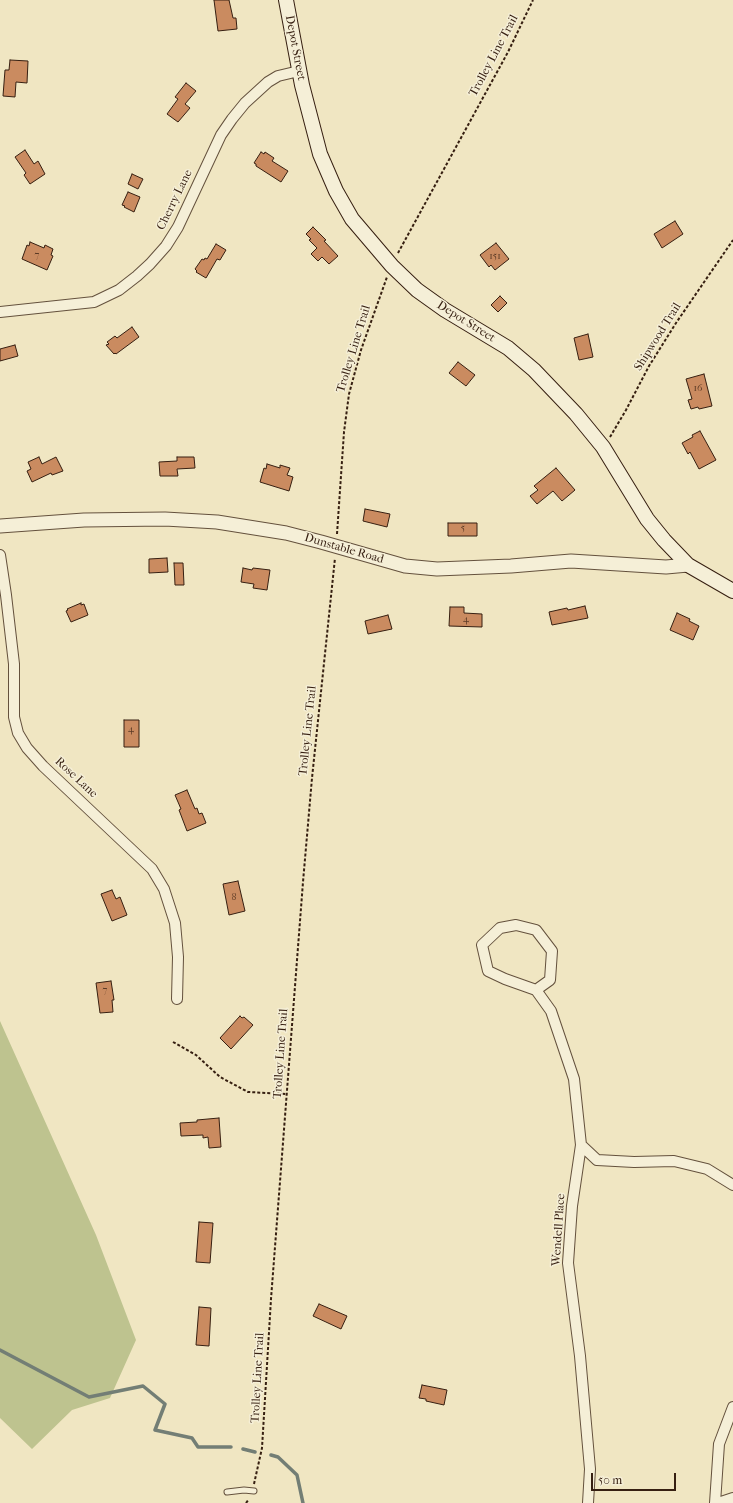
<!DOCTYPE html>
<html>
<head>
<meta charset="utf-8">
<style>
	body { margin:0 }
	#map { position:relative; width:733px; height:1503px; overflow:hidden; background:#f0e6c2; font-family:"IM FELL French Canon",serif }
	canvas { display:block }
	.scale { position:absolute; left:591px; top:1473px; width:85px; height:18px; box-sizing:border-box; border:2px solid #361f11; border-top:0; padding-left:5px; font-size:12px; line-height:14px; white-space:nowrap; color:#361f11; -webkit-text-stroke:3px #f5efd7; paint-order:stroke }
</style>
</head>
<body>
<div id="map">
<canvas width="733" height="1503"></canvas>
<div class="scale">50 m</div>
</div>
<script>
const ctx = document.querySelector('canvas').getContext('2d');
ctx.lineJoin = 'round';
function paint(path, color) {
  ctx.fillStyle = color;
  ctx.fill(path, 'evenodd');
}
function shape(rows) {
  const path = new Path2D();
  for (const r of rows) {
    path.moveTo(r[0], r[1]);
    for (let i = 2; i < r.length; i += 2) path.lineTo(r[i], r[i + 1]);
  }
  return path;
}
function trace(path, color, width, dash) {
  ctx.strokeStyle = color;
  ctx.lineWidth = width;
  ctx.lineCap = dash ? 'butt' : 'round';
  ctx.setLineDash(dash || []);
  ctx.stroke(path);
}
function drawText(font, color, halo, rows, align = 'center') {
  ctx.font = font + ' "IM FELL French Canon",serif';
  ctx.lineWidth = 3;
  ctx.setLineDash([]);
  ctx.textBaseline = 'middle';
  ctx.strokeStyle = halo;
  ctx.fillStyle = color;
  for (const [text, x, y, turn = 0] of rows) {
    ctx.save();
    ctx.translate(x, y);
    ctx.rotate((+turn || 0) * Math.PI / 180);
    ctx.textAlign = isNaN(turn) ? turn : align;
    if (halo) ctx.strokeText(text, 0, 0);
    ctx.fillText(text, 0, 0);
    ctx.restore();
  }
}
paint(shape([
	[0,1021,96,1235,136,1340,110,1398,72,1410,32,1449,0,1418]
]), '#bec38f');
trace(shape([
	[0,1350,89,1397,143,1386,165,1404,155,1430,192,1438,198,1447,231,1447],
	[243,1449,255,1452],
	[271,1455,278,1457,297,1475,303,1503]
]), '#737e75', 3.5);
const building = shape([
	[214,0,229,0,233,18,236,18,237,29,218,31,214,0],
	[10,60,28,61,27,83,16,82,15,97,3,96,5,70,9,70,10,60],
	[186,83,196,91,185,104,190,108,178,122,167,114,178,99,175,97,186,83],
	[25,150,34,164,38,161,45,174,30,184,24,175,26,173,15,157,25,150],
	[261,152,264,154,265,152,274,158,272,161,288,171,281,182,256,166,256,164,254,163,261,152],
	[132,174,143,179,138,189,128,184,132,174],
	[128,192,140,197,134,212,124,207,125,206,122,205,128,192],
	[675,221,683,234,662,248,654,234,675,221],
	[313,227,326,240,324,241,338,256,329,264,322,257,318,261,311,254,317,248,309,240,311,239,306,234,313,227],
	[30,242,44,248,45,245,53,249,51,255,53,256,47,270,22,259,27,245,29,246,30,242],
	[496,243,509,259,495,270,491,265,489,267,480,255,496,243],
	[216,244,226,250,220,260,217,259,206,278,196,272,197,271,195,269,202,259,204,260,205,258,207,259,216,244],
	[500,296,507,303,498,312,491,305,500,296],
	[132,327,139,337,116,354,115,353,114,354,106,345,109,344,107,342,115,336,117,338,132,327],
	[588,334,593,357,579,360,574,338,588,334],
	[15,345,18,356,0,361,0,349,15,345],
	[458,362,475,375,466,386,449,373,458,362],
	[704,374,712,406,699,409,698,407,691,409,688,400,692,399,686,379,704,374],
	[700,431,716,460,699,469,690,452,688,454,682,443,693,437,692,435,700,431],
	[39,457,42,464,56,457,63,471,52,475,51,473,32,482,27,471,31,469,28,462,39,457],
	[177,457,194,457,195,468,177,469,178,476,160,476,159,462,177,461,177,457],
	[267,464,280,468,280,465,290,468,287,475,293,477,289,491,260,482,264,468,266,469,267,464],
	[556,468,575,490,562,501,553,491,537,504,530,496,538,490,534,486,556,468],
	[365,509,390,514,387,527,363,521,365,509],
	[448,523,477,523,477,536,448,536,448,523],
	[167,558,168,572,149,573,149,559,167,558],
	[174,563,183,563,184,585,175,585,174,563],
	[243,568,252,570,253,568,270,570,267,590,253,588,254,584,241,582,243,568],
	[81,603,81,605,84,604,88,615,71,622,66,611,68,610,67,609,81,603],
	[585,606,588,618,552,625,549,612,567,608,568,610,585,606],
	[450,607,464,607,464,613,482,614,482,627,449,626,450,607],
	[677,613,690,619,689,621,699,626,693,640,670,630,677,613],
	[388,615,392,629,368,634,365,621,388,615],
	[124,720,139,720,139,747,124,747,124,720],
	[187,790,195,809,197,808,199,814,202,813,206,823,187,831,179,810,181,809,175,795,187,790],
	[238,881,245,911,229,915,223,884,238,881],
	[112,890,116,899,120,897,127,915,112,921,101,894,112,890],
	[111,981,114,1000,112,1000,113,1012,100,1013,96,983,111,981],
	[240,1016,242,1018,244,1017,253,1025,231,1049,220,1038,240,1016],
	[219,1118,221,1147,209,1148,208,1137,203,1138,203,1135,181,1136,180,1123,197,1122,197,1120,219,1118],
	[199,1222,213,1223,210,1263,196,1262,199,1222],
	[319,1304,347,1316,341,1329,313,1316,319,1304],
	[199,1307,211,1308,209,1346,196,1345,199,1307],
	[422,1385,447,1390,444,1405,426,1401,426,1399,419,1398,422,1385]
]);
paint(building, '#ca8b60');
trace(building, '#361f11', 1);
const service = shape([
	[227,1492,244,1490,254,1491]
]);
const minor = shape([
	[0,312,94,302,119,290,137,276,150,264,166,246,178,227,221,135,232,119,245,103,268,82,278,76,299,71],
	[0,555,6,595,14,664,14,717,18,733,27,748,43,766,152,869,164,889,175,923,178,957,177,999],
	[536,990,550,980,552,951,536,930,516,925,500,928,482,945,488,971,505,979,536,990,551,1011,574,1079,581,1145,572,1206,568,1263,580,1356,590,1469,588,1503],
	[581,1145,597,1160,634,1162,674,1161,707,1169,733,1185],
	[715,1503,719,1444,733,1407],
	[718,1503,733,1498]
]);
const tertiary = shape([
	[0,526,84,520,165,519,217,522,286,533,321,542,405,566,437,569,511,566,571,561,666,567,688,565]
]);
const secondary = shape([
	[286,0,302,85,320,154,336,191,352,219,392,266,417,290,445,310,508,348,534,370,576,414,603,447,647,519,664,540,688,565,733,591]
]);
trace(service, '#64513d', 7);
trace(minor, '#64513d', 12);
trace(tertiary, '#64513d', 15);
trace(secondary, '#361f11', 16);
trace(shape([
	[398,253,508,52,533,0],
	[610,437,626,410,649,366,676,323,733,240],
	[337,534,344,432,349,394,361,350,387,277],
	[173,1042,196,1055,220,1077,248,1092,287,1094],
	[254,1484,262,1448,271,1299,303,882,312,778,335,558],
	[246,1503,249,1499]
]), '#361f11', 2, [3, 2]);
trace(service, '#f5efd7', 5);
trace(minor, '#f5efd7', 10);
trace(tertiary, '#f5efd7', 13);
trace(secondary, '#f5efd7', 14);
drawText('10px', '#5b3a25', null, [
	["7",37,256],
	["151",495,257],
	["16",698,389],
	["5",463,529],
	["4",466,620],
	["4",131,730],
	["8",234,898],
	["7",105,991]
]);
drawText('12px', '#361f11', '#f5efd7', [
	["Depot Street",295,48,79],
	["Trolley Line Trail",494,56,-62],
	["Cherry Lane",175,200,-64],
	["Depot Street",466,322,32],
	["Shipwood Trail",658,337,-58],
	["Trolley Line Trail",354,349,-73],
	["Dunstable Road",344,549,16],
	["Trolley Line Trail",308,731,-84],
	["Rose Lane",76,778,43],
	["Trolley Line Trail",281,1054,-86],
	["Wendell Place",559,1230,-86],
	["Trolley Line Trail",258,1378,-87]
]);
</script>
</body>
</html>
